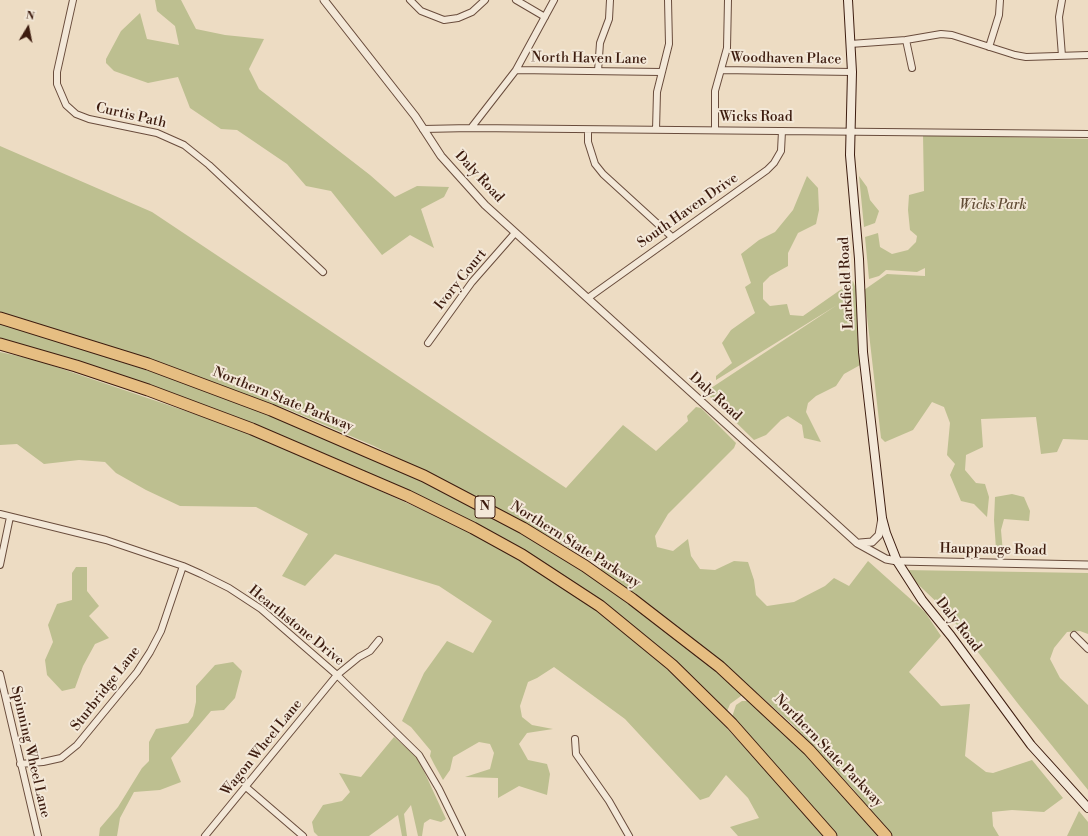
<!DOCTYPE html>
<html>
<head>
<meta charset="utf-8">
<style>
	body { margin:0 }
	#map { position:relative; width:1088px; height:836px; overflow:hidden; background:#eddcc3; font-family:"Libre Bodoni",serif }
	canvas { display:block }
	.north { position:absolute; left:8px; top:8px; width:40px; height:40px; -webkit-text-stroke:3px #f3e8d8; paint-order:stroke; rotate:10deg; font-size:11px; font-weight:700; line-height:16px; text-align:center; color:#3d1c0f }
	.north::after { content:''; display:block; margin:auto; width:14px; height:18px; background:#3d1c0f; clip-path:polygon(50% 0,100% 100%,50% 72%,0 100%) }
</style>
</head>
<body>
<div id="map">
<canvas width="1088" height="836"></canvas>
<div class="north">N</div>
</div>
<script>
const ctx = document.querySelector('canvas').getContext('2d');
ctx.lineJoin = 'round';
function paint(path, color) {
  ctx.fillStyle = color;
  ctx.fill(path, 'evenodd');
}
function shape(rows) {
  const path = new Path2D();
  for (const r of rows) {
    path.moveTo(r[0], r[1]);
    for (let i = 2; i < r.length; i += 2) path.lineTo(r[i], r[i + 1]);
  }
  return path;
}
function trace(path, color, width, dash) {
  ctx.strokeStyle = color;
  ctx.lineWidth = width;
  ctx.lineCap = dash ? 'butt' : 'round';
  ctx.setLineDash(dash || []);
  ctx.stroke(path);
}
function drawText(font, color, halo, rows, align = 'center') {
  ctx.font = font + ' "Libre Bodoni",serif';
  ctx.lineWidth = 4;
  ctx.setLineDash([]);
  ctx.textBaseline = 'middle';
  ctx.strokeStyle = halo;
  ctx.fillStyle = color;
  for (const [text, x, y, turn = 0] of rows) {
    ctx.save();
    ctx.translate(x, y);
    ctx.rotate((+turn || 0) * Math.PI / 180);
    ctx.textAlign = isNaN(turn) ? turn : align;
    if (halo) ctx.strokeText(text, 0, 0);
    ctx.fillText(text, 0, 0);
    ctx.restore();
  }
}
paint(shape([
	[155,0,181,0,196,29,225,35,264,39,249,69,259,89,370,175,395,197,417,186,449,187,444,197,421,209,434,248,410,235,382,255,331,191,306,186,287,164,237,130,221,129,190,108,178,77,148,83,114,71,106,63,106,59,121,31,140,13,147,39,179,45,175,26,157,11],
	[923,135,1088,139,1088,440,1063,439,1057,452,1041,454,1036,417,981,419,983,447,966,455,965,470,976,483,985,484,989,497,987,517,974,504,961,501,950,475,955,464,947,455,950,423,944,407,932,402,913,430,885,442,881,438,864,290,887,274,925,276,925,268,917,272,886,270,879,276,869,279,865,237,878,233,880,247,892,254,908,250,916,242,917,236,910,230,908,210,909,195,924,191],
	[0,146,152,212,566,488,623,425,656,451,688,421,687,416,696,407,701,408,736,443,734,448,668,514,655,536,657,547,673,551,688,539,691,556,700,569,715,570,734,561,748,562,754,580,756,595,767,606,794,602,825,586,834,578,849,586,868,561,925,612,941,636,909,672,941,706,970,704,965,756,986,772,993,773,1032,760,1063,798,1044,812,1012,810,992,812,993,826,999,836,891,836,854,790,793,725,748,685,692,639,599,571,602,567,550,537,517,518,374,446,287,409,0,312],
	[807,176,818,188,819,210,816,224,798,233,788,253,788,266,770,276,763,283,763,299,770,306,787,304,790,315,803,316,853,281,857,292,862,364,844,374,836,386,816,396,808,403,806,412,821,442,804,438,802,425,788,416,781,420,766,435,754,440,705,392,837,305,716,380,716,376,732,363,722,343,731,330,755,313,745,287,751,283,741,254,759,240,775,232,793,210],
	[859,176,867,187,870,200,879,211,875,223,864,227],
	[0,323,171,378,262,411,432,485,542,544,621,595,725,677,742,694,741,696,730,704,726,714,538,561,311,452,0,342],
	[0,352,36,360,218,422,282,447,485,538,544,574,596,609,664,666,709,709,798,805,823,836,738,836,730,827,759,818,748,798,726,775,709,797,700,800,625,719,554,667,537,678,528,682,520,706,522,717,532,725,553,729,527,733,519,744,528,760,547,764,550,774,547,795,519,786,498,798,498,778,465,777,490,769,494,753,490,744,479,742,453,757,450,770,443,780,434,764,430,756,431,751,411,727,402,721,424,673,447,641,473,653,492,621,439,586,335,554,305,586,282,576,308,534,256,507,180,506,146,490,116,473,105,462,79,460,44,464,17,444,0,445],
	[1012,494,1024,497,1030,511,1029,521,1004,519,1001,530,1003,553,996,549,994,520,995,497],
	[76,567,87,567,87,591,99,606,89,616,109,638,95,644,83,666,75,688,62,691,47,675,45,660,53,642,48,625,57,604,72,600,72,573],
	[903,570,1088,573,1088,634,1080,631,1067,632,1054,648,1050,659,1060,678,1088,705,1088,790,1019,705,946,611],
	[233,662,242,671,235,698,224,710,211,711,171,758,181,782,160,790,134,792,120,818,117,836,99,836,100,828,118,807,142,768,149,761,149,742,156,729,188,723,193,716,196,702,196,686,215,665],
	[742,701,749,701,806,753,881,836,836,836,732,717,736,705],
	[394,737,416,756,423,769,446,819,441,822,430,819,424,823,422,836,418,836,411,805,404,814,407,836,402,836,398,815,369,836,318,836,314,832,312,822,323,805,342,801,350,792,339,773,361,777],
	[1079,811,1088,822,1088,836,1067,836]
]), '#bdbf90');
const minor = shape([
	[73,0,57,72,57,84,66,105,76,114,89,119,157,133,184,145,209,165,323,272],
	[410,0,421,11,444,20,458,18,472,12,485,0],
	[516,0,545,17],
	[906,40,912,68],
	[850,44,906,40,941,34,952,35,1015,55,1026,57,1088,55],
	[989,47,999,15,1000,0],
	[1062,56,1059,17,1062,0],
	[516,70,661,72],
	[721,70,852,72],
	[598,71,600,43,609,19,610,0],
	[471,128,516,70,554,0],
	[423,129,471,128,1088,134],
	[588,130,588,142,595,164,603,174,672,237],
	[656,130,657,92,669,44,668,0],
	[715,130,715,91,727,48,728,0],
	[588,298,767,170,774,163,781,151,782,131],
	[428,343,472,282,515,233],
	[0,514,106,540,183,566,201,574,229,588,261,609,337,675,419,755,439,789,462,836],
	[0,565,10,517],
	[1074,635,1088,649],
	[0,674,38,836],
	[575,739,576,754,609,801,629,836],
	[20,764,43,762,61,758,77,745,137,672,150,652,161,631,183,566],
	[246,787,303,836],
	[205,836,337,675,359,657,370,651,379,640]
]);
const tertiary = shape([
	[324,0,415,116,441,156,485,205,857,543,886,559,897,561,1088,565],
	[860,543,872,542,879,535,882,518]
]);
const secondary = shape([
	[848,0,852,72,850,155,859,259,863,352,882,518,886,533,897,561,922,600,951,636,1031,745,1088,808]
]);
const motorway = shape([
	[0,318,148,364,271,410,424,476,523,528,585,566,632,599,720,667,809,750,886,836],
	[0,344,76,366,148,390,252,429,408,496,473,528,522,555,600,606,672,665,732,724,831,836]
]);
trace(minor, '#694c3c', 8);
trace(tertiary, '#694c3c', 9);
trace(secondary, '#3d1c0f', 10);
trace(motorway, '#3d1c0f', 13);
trace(minor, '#f3e8d8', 6);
trace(tertiary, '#f3e8d8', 7);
trace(secondary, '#f3e8d8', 8);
trace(motorway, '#e6be82', 11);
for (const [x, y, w] of [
	[485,507,20]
]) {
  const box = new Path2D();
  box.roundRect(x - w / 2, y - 11, w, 22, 3);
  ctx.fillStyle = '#f3e8d8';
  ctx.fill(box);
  trace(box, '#3d1c0f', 1);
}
drawText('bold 13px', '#3d1c0f', null, [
	["N",485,507]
]);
drawText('14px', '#3d1c0f', '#f3e8d8', [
	["North Haven Lane",589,59,1],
	["Woodhaven Place",786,59,1],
	["Curtis Path",131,116,13],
	["Wicks Road",756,118],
	["Daly Road",479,177,47],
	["South Haven Drive",688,211,-35],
	["Ivory Court",461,280,-51],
	["Larkfield Road",847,283,-93],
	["Daly Road",715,397,42],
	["Northern State Parkway",283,400,22],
	["Northern State Parkway",575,545,32],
	["Hauppauge Road",993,550,1],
	["Daly Road",958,625,52],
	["Hearthstone Drive",296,626,39],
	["Sturbridge Lane",106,689,-52],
	["Wagon Wheel Lane",262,748,-51],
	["Northern State Parkway",828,751,46],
	["Spinning Wheel Lane",30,752,77]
]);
drawText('italic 14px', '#634d36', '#f3e8d8', [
	["Wicks Park",993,206]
]);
</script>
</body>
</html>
